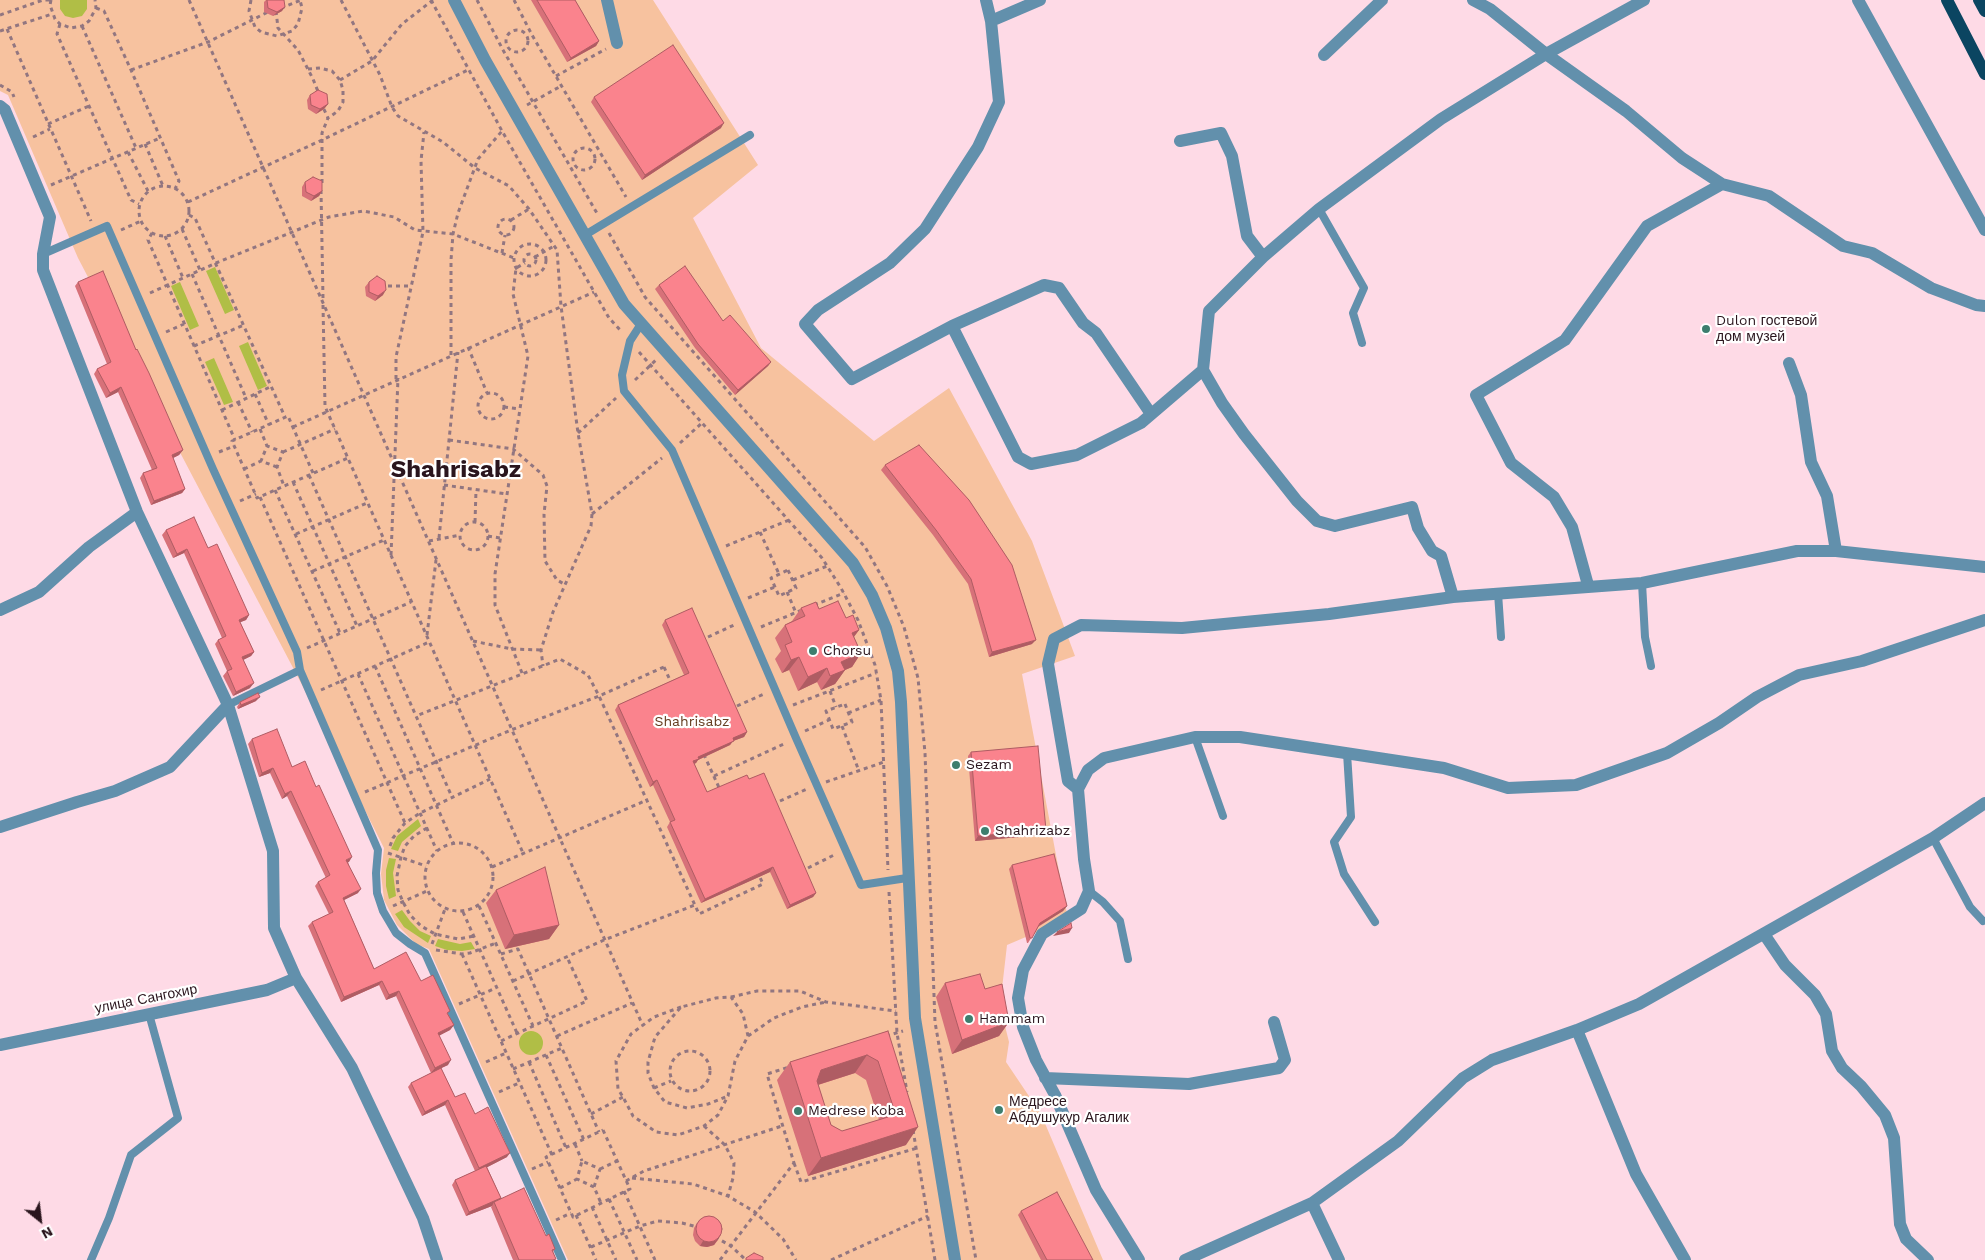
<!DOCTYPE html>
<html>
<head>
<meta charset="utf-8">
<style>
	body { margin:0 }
	#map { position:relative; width:1985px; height:1260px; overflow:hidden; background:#fedae6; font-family:"Work Sans",sans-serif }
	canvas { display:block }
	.north { position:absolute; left:15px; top:1195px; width:50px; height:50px; -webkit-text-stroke:4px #fff; paint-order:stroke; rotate:151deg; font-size:14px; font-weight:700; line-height:20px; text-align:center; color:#2a151d }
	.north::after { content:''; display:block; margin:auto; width:18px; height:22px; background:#2a151d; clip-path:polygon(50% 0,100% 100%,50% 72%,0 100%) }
</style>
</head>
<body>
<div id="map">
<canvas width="1985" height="1260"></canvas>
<div class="north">N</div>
</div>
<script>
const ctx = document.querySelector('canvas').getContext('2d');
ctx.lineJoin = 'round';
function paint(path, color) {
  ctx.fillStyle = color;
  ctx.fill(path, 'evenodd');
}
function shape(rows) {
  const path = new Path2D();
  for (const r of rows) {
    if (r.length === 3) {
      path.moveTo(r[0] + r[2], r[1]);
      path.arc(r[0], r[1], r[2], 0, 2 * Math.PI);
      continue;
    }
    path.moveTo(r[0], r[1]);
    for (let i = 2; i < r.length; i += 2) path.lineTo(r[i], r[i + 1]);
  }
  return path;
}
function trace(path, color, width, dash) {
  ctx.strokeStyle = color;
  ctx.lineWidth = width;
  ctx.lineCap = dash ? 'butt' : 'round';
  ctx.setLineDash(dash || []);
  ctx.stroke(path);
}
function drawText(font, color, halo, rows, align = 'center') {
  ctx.font = font + ' "Work Sans",sans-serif';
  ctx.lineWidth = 4.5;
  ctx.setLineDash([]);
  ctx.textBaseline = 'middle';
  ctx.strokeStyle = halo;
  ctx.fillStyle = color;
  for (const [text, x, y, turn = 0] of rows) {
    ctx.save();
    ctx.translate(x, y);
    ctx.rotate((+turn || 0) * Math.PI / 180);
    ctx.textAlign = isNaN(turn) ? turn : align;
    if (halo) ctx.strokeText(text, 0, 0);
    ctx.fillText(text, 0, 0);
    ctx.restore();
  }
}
paint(shape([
	[0,0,653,0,758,165,693,218,761,348,874,441,949,388,1032,541,1075,656,1022,674,1068,919,1007,945,1000,1006,1009,1042,1006,1062,1041,1114,1103,1260,568,1260,429,949,416,944,397,925,384,900,381,874,384,848,301,683,78,258,8,95,0,91]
]), '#f7c29f');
paint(shape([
	[60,0,87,0,87,9,82,16,73,18,65,16,60,9],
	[215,267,234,310,225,314,206,271],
	[180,282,199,326,190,330,171,286],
	[248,342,267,386,258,390,239,346],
	[214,358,233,402,224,405,205,362],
	[418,819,421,826,402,842,398,851,391,849,397,836],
	[389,858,396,859,393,873,396,896,389,899,386,886,386,870],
	[402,910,410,921,420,931,431,936,428,943,404,927,395,914],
	[438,939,460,944,471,942,475,949,462,951,447,950,435,946],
	[531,1043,12]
]), '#b0be46');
trace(shape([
	[51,0,50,5,55,19,60,24,71,28,82,26,89,21,96,8,95,0],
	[189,0,643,1026],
	[251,0,249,11,255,27,261,32,277,36,292,31,298,24,302,8,300,0],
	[341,0,380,75,392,107,398,116,443,142,475,168,509,186,529,209,557,250,561,306,578,433,592,514,591,526,553,612,541,650,543,666],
	[431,0,502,131,609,318,622,332],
	[477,0,503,50,598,215],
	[514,0,532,35,626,197],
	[96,8,104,11,131,70,179,181,175,189],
	[281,8,301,0],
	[276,11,278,28,298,50,313,79,319,94],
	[0,15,43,0,50,0],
	[60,24,57,34,131,200,139,204],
	[82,26,136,148],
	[7,29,91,221],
	[517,41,11],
	[0,31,52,14],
	[308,69,320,68,332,71,340,80,343,90,343,102,338,111,328,118],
	[131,70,208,42,268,12],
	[556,76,606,49],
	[340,80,372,61,402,24,433,0],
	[0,85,12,92,14,97],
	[527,105,561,86],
	[48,124,89,106],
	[33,137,50,129],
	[145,144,163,186],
	[584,159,11],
	[128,152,148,191],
	[322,183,322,133,328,118,322,105],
	[51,185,160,138],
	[164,211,25],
	[321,190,323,298],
	[188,202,322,140,468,70],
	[189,215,195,218,285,417],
	[506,227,8],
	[511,220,529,209],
	[182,229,200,270],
	[121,230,141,221],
	[152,233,148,240,235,440],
	[609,233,645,297,865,547,887,586,904,627,918,678,925,753,935,1022,976,1260],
	[165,236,183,278],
	[530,260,16],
	[502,253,505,235],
	[530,260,6],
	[535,257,554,246],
	[192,274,246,398],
	[388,286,411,286],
	[150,293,216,263,329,217,363,211,394,217,415,230,453,234,514,258],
	[323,305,325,406,327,411,523,853],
	[166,332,184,324],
	[194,346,244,325],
	[468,347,487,393],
	[639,352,822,558,841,588,858,620,875,665,881,700,888,870],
	[451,355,451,260,453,234,458,213,478,159,502,131],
	[396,379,396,357,423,232,421,161,424,132],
	[635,380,656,360],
	[491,406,13],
	[255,394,269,425],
	[238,402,252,432],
	[504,407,519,409],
	[222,410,272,386],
	[293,427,594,292],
	[260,429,267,446],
	[578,433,616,398],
	[449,440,513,449,543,475,547,486,544,514,545,561,557,580,564,584],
	[680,443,703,422],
	[219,452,234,446],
	[283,452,335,429],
	[277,467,261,461,267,446,283,452,277,467,284,486],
	[244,469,261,461],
	[313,473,288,416,232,441,257,498,348,458],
	[309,475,452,797],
	[293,482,357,626],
	[444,485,507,494],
	[275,490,340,633],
	[260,497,405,823],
	[240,501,256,494],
	[592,514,662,458],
	[475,522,476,490],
	[474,536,14],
	[760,532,779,574],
	[296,534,367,503],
	[488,536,500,538],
	[439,538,458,352],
	[429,541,460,535],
	[726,546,789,520],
	[391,555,398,378],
	[788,570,796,588,779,596,771,578,788,570],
	[313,571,384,540],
	[793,580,827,566],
	[787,592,796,613],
	[748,598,775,587],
	[814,605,844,593],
	[761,627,802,610],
	[427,635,436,560],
	[708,637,734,625],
	[473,641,512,649,541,650],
	[307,648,411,602],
	[375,666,453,843],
	[664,667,763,884,699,914,599,696,664,667],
	[522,673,495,605,495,574,528,356,513,294,516,268,525,263],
	[358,674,437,851],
	[321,690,429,642],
	[830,691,836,707],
	[845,704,852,722,833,729,826,711,845,704],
	[793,705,876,673],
	[737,706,764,694],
	[848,713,881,700],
	[842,726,859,771],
	[805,731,829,720],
	[714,776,786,743],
	[826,782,884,762],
	[365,792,511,730,599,696,588,675,560,659,416,716],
	[780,801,807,789],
	[427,828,414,836,405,846,401,857,397,876,398,890,403,902,410,915,421,926,435,934,458,939,474,936],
	[459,877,34],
	[390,846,393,838,405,823,420,813,490,779],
	[388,853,426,866],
	[492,867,647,800],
	[808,868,834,855],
	[889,892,897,1033,907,1092],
	[393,906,427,891],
	[479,906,533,1026],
	[463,912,517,1033],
	[432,944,445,909],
	[436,950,462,954,470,953,496,943],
	[462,954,552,1155],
	[501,954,518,949,599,1132],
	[513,981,604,940,695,905],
	[731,997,757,991,800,991,826,1002,896,1011],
	[459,1004,496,988],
	[681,1007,654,1017,631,1034,616,1061,618,1089,623,1097,633,1116,656,1132,678,1135,704,1126,718,1115,728,1096,735,1061,748,1036,743,1014,731,997,716,998,681,1007,655,1037,648,1062,648,1073,654,1088,665,1102,687,1108,708,1104,728,1096],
	[557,1036,632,1003],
	[748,1036,774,1018,802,1007,826,1002],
	[886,1036,903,1031],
	[501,1041,587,1001,567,957],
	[690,1071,20],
	[546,1055,584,1140],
	[486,1062,506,1053],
	[529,1062,566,1148],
	[513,1069,562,1048],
	[654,1088,671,1081],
	[499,1092,519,1083],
	[591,1114,623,1097],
	[704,1126,725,1145,734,1163,733,1178,728,1196],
	[603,1130,630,1189,573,1217,546,1157,603,1130],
	[913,1130,935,1260],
	[575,1144,582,1161],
	[794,1163,801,1182,917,1148],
	[532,1169,548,1162],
	[600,1169,617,1161],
	[632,1178,693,1184,728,1196,755,1212,783,1239,796,1260],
	[626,1181,644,1171,782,1126],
	[594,1187,577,1179,582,1161,600,1169,594,1187,601,1203],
	[560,1188,577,1179],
	[624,1191,655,1260],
	[609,1199,637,1260],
	[592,1207,616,1260],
	[576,1215,596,1260],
	[556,1220,571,1213],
	[715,1237,731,1246,746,1260],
	[591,1247,640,1226,658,1221,682,1223,697,1227],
	[720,1260,794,1163,767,1074,789,1067],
	[831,1260,928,1216]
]), '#927680', 3, [4, 4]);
trace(shape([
	[1319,209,1364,288,1353,313,1362,343],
	[585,235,750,135],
	[43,254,107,226,213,469,297,652,300,670,228,705],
	[641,324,630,341,622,375,624,391,672,450,796,738,861,885,907,878],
	[1642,583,1645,637,1651,666],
	[1498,593,1501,637],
	[300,670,378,850,376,873,377,893,383,911,396,933,410,944,425,953,562,1260],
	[1195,737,1223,816],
	[1347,753,1351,817,1334,842,1344,874,1375,922],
	[1933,838,1970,907,1983,921],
	[1089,891,1103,902,1120,921,1128,959],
	[91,1260,109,1218,131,1155,178,1118,149,1014]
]), '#6290ac', 8);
trace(shape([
	[454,0,485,60,624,304,853,563,872,595,886,628,898,671,901,702,915,1018,955,1260],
	[607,0,617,43],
	[986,0,991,21,999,102,978,147,925,229,890,263,818,310,805,324,852,379,952,326,1018,457,1031,464,1077,455,1141,423,1203,370,1209,311,1263,257,1319,209,1441,119,1546,54,1644,0],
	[1473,0,1490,9,1546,54,1626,111,1682,158,1722,184,1769,196,1843,246,1872,253,1931,288,1976,305,1985,306],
	[1858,0,1985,230],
	[991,21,1040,0],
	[1324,55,1382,0],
	[0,106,5,110,50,217,43,254,43,270,137,512,228,705,273,851,274,928,296,978,352,1068,423,1218,437,1260],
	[1180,141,1221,133,1232,156,1247,236,1263,257],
	[952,326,1044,285,1059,288,1083,323,1096,333,1151,414],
	[1789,363,1801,395,1811,462,1827,496,1836,551],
	[1203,370,1222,403,1244,434,1297,501,1317,521,1335,526,1412,507,1418,528,1432,551,1441,556,1453,597],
	[1985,567,1836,551,1797,551,1642,583,1453,597,1329,614,1182,628,1081,625,1054,639,1048,664,1068,781,1078,789,1088,770,1104,758,1195,737,1240,737,1444,768,1508,788,1576,785,1667,753,1719,723,1757,697,1799,675,1862,661,1985,620],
	[1588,585,1572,527,1554,497,1511,463,1476,395,1565,340,1647,226,1722,184],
	[0,610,39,592,89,547,137,512],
	[1078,789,1084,859,1089,891,1081,909,1042,934,1023,970,1018,998,1023,1027,1036,1060,1055,1095,1096,1190,1139,1260],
	[0,827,77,802,115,791,170,767,228,705],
	[1764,934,1785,965,1815,995,1826,1014,1832,1051,1842,1068,1861,1086,1885,1115,1894,1138,1900,1224,1906,1239,1928,1260],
	[1577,1030,1636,1174,1685,1260],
	[0,1045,267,990,296,978],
	[1045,1078,1189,1084,1279,1068,1285,1060,1274,1022],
	[1312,1203,1339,1260],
	[1185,1260,1312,1203,1398,1141,1463,1078,1492,1060,1577,1030,1639,1004,1933,838,1985,803]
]), '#6290ac', 12);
trace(shape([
	[1947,0,1985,74],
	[1979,0,1985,11]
]), '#0b4561', 12);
paint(shape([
	[266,0,284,0,282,11,273,16,264,12,264,2],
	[531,0,575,0,599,41,596,46,567,62],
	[310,95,328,104,324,109,316,114,308,109,307,100],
	[594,97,721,128,642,180,591,102],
	[305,182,322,191,319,196,311,201,302,196,302,187],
	[78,282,136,350,183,450,179,455,173,458,185,489,182,493,151,505,140,478,143,473,152,470,118,392,106,398,94,374,97,369,107,364,75,286],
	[369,282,383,295,375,301,366,296,365,287],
	[659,285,723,321,771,362,768,366,735,395,695,348,655,289],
	[885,465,1032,644,989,657,968,584,933,535,881,470],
	[166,530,208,548,249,615,246,620,240,622,254,652,251,656,243,660,250,688,233,696,223,676,227,671,215,644,218,640,222,638,184,553,173,558,162,535],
	[801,608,819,609,846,618,859,630,854,637,861,653,852,667,845,670,835,684,821,690,817,682,798,691,789,670,782,673,775,659,781,651,775,638,785,625,792,621],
	[665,620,747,732,744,737,733,741,730,745,698,760,696,763,694,764,707,792,816,893,813,897,787,909,770,872,701,903,667,827,670,822,653,785,650,787,615,710,618,705,684,675,662,625],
	[256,701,238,709,237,707,240,702],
	[252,739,292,767,349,862,348,862,358,893,344,900,374,969,421,981,448,1014,454,1025,450,1030,439,1035,448,1065,441,1068,455,1097,475,1114,507,1157,487,1167,501,1198,546,1236,555,1249,553,1252,555,1260,513,1260,491,1207,492,1206,466,1216,452,1185,455,1180,475,1171,445,1105,422,1116,408,1087,411,1083,431,1073,396,996,386,1000,379,985,341,1002,308,926,312,922,329,914,315,886,318,882,326,878,287,796,282,799,270,773,259,777,248,744],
	[971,752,1042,835,975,841,968,756],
	[1012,865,1067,906,1063,911,1038,927,1028,943,1027,943,1009,869],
	[496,890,559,925,549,939,505,949,486,903],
	[945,983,985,989,1009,1022,999,1036,952,1054,936,997],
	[888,1031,906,1145,808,1176,777,1080,790,1062],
	[855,1073,866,1080,879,1120,842,1131,831,1125,818,1085],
	[1021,1211,1093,1260,1041,1260,1018,1215],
	[697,1223,718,1240,714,1245,707,1247,700,1246,695,1241,693,1235,694,1228]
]), '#d77179');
paint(shape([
	[285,7,282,11,273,16,277,12],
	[599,41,596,46,567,62,571,58],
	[328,104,324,109,316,114,320,109],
	[724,123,721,128,642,180,645,175],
	[322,191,319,196,311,201,314,196],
	[386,290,383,295,375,301,378,296],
	[771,362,768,366,735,395,738,390],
	[121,387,118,392,106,398,110,393],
	[183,450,179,455,169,460,172,455],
	[185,489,182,493,151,505,154,501],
	[187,549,184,553,173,558,177,554],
	[249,615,246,620,236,624,239,620],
	[859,630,849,643,852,633],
	[1036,640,1032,644,989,657,992,652],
	[254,652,251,656,239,662,242,657],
	[861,653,852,667,838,673,845,670,835,684,821,690,841,662],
	[799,657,789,670,782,673,791,660],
	[827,668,817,682,798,691,808,677],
	[254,683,250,688,233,696,236,692],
	[260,697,256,701,238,709,241,705],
	[747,732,744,737,733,741,730,745,698,760,696,763,690,766,693,761,698,757,733,738],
	[273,768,270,773,259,777,262,773],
	[657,780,653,785,650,787,653,782],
	[291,791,287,796,282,799,285,794],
	[1046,830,1042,835,975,841,978,836],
	[352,857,349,862,343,864,346,860],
	[773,867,770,872,701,903,705,899],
	[361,889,358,893,340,902,343,898],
	[816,893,813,897,787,909,790,905],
	[1067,906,1063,911,1037,927,1040,923],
	[559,925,549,939,505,949,514,935],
	[1072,928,1069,933,1053,936,1057,932],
	[382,981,379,985,341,1002,344,997],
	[399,991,396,996,386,1000,389,995],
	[1009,1022,999,1036,952,1054,962,1040],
	[454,1025,450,1030,435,1038,438,1033],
	[867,1055,855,1073,808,1088,821,1070],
	[451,1060,448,1065,431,1073,435,1068],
	[448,1100,445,1105,422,1116,425,1112],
	[918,1127,906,1145,808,1176,821,1158],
	[510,1153,507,1157,476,1173,479,1168],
	[501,1198,494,1202,492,1206,466,1216,469,1212],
	[721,1235,714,1245,707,1247,700,1246,703,1241]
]), '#af5c63');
const building = shape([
	[267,0,284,0,285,7,277,12,268,8,267,0],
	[537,0,575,0,599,41,571,58,537,0],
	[673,45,724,123,645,175,594,97,673,45],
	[318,90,327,94,328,104,320,109,311,105,310,95,318,90],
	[313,177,322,181,322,191,314,196,306,192,305,182,313,177],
	[685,266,723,321,730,315,771,362,738,390,698,344,659,285,685,266],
	[103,271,136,350,137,349,149,373,183,450,172,455,185,489,154,501,143,473,157,468,121,387,110,393,97,369,111,362,78,282,103,271],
	[377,276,385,281,386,290,378,296,369,292,369,282,377,276],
	[919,445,969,500,1012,565,1036,640,992,652,971,579,936,530,885,465,919,445],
	[194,517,208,548,217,544,249,615,239,620,254,652,242,657,254,683,236,692,227,671,232,669,218,640,226,636,187,549,177,554,166,530,194,517],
	[838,601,846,618,853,615,859,630,852,633,861,653,841,662,845,670,830,676,827,668,808,677,799,657,791,660,785,645,792,642,785,625,805,616,801,608,816,602,819,609,838,601],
	[692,608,747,732,733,738,734,741,698,757,699,759,693,761,707,792,747,775,749,779,764,773,816,893,790,905,773,867,705,899,670,822,675,820,657,780,653,782,618,705,689,673,665,620,692,608],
	[258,693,260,697,241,705,240,702,258,693],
	[277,729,292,767,305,761,316,787,319,785,352,857,346,860,361,889,343,898,374,969,406,952,421,981,433,975,450,1011,447,1013,454,1025,438,1033,451,1060,435,1068,399,991,389,995,382,981,344,997,312,922,333,912,318,882,330,875,291,791,285,794,273,768,262,773,252,739,277,729],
	[1038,746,1046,830,978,836,971,752,1038,746],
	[1054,854,1067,906,1040,923,1032,938,1030,938,1012,865,1054,854],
	[545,867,559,925,514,935,496,890,545,867],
	[1071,923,1072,928,1057,932,1071,923],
	[980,974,985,989,1002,984,1009,1022,962,1040,945,983,980,974],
	[888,1031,918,1127,821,1158,790,1062,888,1031],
	[867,1055,878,1061,893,1106,888,1117,842,1131,831,1125,817,1081,821,1070,867,1055],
	[441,1068,455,1097,465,1093,475,1114,488,1107,510,1153,479,1168,448,1100,425,1112,411,1083,441,1068],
	[486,1166,501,1198,469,1212,455,1180,486,1166],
	[524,1188,546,1236,549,1234,555,1249,552,1250,556,1259,553,1260,519,1260,494,1202,524,1188],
	[1057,1192,1093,1260,1047,1260,1021,1211,1057,1192],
	[709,1229,13],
	[754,1253,763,1257,763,1260,746,1260,746,1258,754,1253]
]);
paint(building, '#fa838d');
trace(building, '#af5c63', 1);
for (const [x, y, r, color] of [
	[1706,329,5,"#3d7e6e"],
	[813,651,5,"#3d7e6e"],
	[956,765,5,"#3d7e6e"],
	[985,831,5,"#3d7e6e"],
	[969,1019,5,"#3d7e6e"],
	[999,1110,5,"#3d7e6e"],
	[798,1111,5,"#3d7e6e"]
]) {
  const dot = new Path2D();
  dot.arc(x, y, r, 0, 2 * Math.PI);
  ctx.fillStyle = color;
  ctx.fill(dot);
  trace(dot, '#fff', 2);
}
drawText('14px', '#2a151d', '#fff', [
	["Dulon гостевой",1716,321],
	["дом музей",1716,337],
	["Chorsu",823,651],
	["Sezam",966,765],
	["Shahrizabz",995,831],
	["Hammam",979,1019],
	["Медресе",1009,1102],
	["Абдушукур Агалик",1009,1118],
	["Medrese Koba",808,1111]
], 'left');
drawText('14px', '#663e21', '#fff', [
	["Shahrisabz",692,722]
]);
drawText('14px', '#2a151d', '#fff', [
	["улица Сангохир",146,999,-11]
]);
drawText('bold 24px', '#2a151d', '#fff', [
	["Shahrisabz",456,470]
]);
</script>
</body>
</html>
